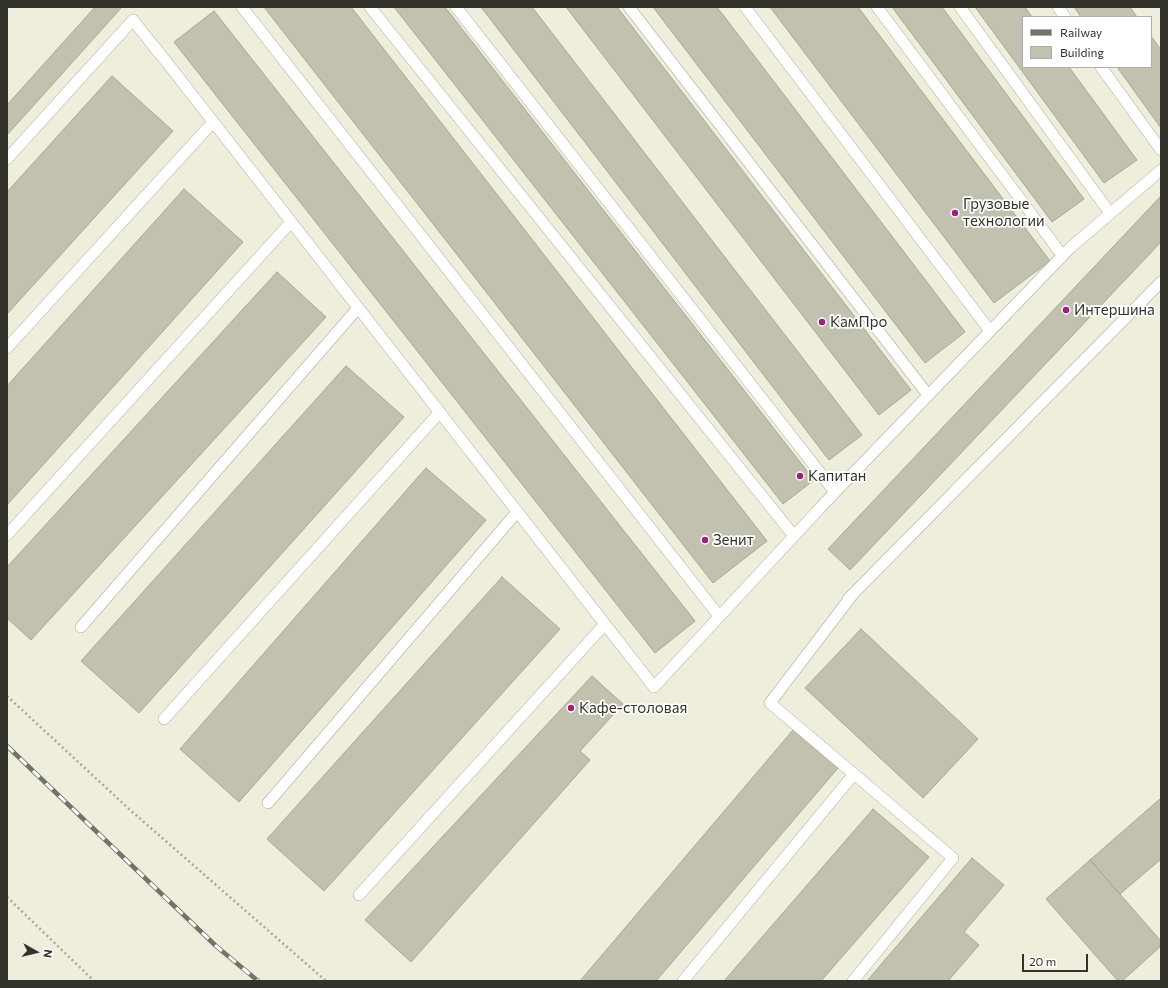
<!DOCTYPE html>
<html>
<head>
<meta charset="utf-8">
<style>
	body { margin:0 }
	#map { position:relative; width:1168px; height:988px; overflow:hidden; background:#efeedc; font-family:Commissioner,sans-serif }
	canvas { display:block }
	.frame { position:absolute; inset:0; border:8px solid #33332c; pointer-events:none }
	.legend { position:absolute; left:1022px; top:16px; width:130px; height:52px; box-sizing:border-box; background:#fff; border:1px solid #adadab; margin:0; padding:5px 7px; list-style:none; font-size:12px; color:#33332c }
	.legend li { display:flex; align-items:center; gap:8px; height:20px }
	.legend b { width:20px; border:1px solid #adadab }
	.north { position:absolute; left:16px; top:932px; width:40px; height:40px; -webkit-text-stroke:3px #fff; paint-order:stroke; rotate:98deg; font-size:11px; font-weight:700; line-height:16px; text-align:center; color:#33332c }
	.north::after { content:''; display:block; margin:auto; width:14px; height:18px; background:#33332c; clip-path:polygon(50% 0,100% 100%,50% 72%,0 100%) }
	.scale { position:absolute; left:1022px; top:954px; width:66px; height:18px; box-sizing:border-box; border:2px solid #33332c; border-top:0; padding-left:5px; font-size:12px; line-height:14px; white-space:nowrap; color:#33332c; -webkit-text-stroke:3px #fff; paint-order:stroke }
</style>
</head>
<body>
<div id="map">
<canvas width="1168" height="988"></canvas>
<div class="frame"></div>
<ul class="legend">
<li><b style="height:5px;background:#737368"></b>Railway</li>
<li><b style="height:11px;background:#c2c1b0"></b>Building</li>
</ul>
<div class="north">N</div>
<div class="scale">20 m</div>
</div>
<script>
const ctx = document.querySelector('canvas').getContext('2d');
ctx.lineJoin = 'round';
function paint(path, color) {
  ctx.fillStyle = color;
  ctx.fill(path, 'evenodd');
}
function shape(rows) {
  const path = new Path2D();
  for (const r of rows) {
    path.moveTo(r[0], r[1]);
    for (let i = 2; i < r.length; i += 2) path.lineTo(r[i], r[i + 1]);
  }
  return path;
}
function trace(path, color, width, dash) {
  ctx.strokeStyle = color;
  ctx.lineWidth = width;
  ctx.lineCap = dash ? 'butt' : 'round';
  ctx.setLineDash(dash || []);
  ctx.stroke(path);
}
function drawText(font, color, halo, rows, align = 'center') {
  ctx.font = font + ' Commissioner,sans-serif';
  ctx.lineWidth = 3.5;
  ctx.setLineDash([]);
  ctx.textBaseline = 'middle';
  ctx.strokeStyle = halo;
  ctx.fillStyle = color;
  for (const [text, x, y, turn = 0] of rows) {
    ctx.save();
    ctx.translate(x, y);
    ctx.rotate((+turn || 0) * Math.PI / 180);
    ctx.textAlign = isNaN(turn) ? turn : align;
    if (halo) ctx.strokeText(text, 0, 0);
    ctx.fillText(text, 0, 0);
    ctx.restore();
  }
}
const building = shape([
	[95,7,122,7,7,135,7,105,95,7],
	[264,7,351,7,767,541,713,583,264,7],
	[394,7,445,7,814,480,783,504,394,7],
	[481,7,532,7,862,435,829,460,481,7],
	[566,7,617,7,911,390,879,415,566,7],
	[653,7,717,7,965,332,925,363,653,7],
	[770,7,858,7,1050,261,994,303,770,7],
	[892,7,942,7,1084,199,1052,222,892,7],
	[975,7,1025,7,1032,17,1023,17,1023,67,1069,67,1137,160,1104,183,975,7],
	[1074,7,1130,7,1137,17,1081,17,1074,7],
	[214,11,695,621,655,653,174,42,214,11],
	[1151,36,1161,50,1161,128,1117,67,1151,67,1151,36],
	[112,76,173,131,7,314,7,192,112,76],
	[184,189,243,242,7,505,7,386,184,189],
	[1161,196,1161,242,850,570,828,549,1161,196],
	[277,272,326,317,31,640,7,618,7,567,277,272],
	[346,366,404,417,139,713,81,661,346,366],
	[426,468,486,520,239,802,180,749,426,468],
	[502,577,560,629,324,891,267,839,502,577],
	[861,629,978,739,923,798,805,688,861,629],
	[592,676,623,704,580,751,590,760,411,962,365,920,592,676],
	[793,730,838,768,656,981,580,981,793,730],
	[1161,798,1161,859,1120,894,1090,860,1161,798],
	[873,809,929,857,821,981,724,981,873,809],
	[972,858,1004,885,964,932,979,945,948,981,867,981,972,858],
	[1090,860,1161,941,1161,946,1122,981,1118,981,1046,899,1090,860]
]);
paint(building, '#c2c1b0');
trace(building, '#a7a696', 1);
const service = shape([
	[242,7,719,616],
	[370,7,794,536],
	[456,7,835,492],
	[629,7,928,395],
	[745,7,990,331],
	[877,7,1062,255],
	[960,7,1110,213],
	[1058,7,1065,17],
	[154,46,654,687,821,507],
	[1101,67,1161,150],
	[7,159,133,20,158,52],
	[7,348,213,122],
	[817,511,1070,248,1161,170],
	[7,535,291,222],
	[848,599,1161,282],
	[81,627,358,308],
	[164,719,440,412],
	[268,803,517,512],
	[359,895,605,624],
	[683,981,854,774,770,703,853,594],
	[853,981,953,858,854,774]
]);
trace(service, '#adac9b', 12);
trace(shape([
	[7,696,129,809,326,981],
	[7,897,94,981]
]), '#a7a698', 2.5, [2, 3]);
trace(service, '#fff', 11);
const rail = shape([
	[7,746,216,946,258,981]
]);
trace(rail, '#737368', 4.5);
trace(rail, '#fff', 3, [9]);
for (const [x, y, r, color] of [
	[955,213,4,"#9b217a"],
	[1066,310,4,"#9b217a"],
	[822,322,4,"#9b217a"],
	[800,476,4,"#9b217a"],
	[705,540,4,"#9b217a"],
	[571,708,4,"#9b217a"]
]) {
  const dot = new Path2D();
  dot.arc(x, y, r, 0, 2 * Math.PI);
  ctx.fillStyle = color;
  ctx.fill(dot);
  trace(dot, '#fff', 1.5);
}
drawText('15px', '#33332c', '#fff', [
	["Грузовые",963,204],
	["технологии",963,221],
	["Интершина",1074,310],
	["КамПро",830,322],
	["Капитан",808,476],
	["Зенит",713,540],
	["Кафе-столовая",579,708]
], 'left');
</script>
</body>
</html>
